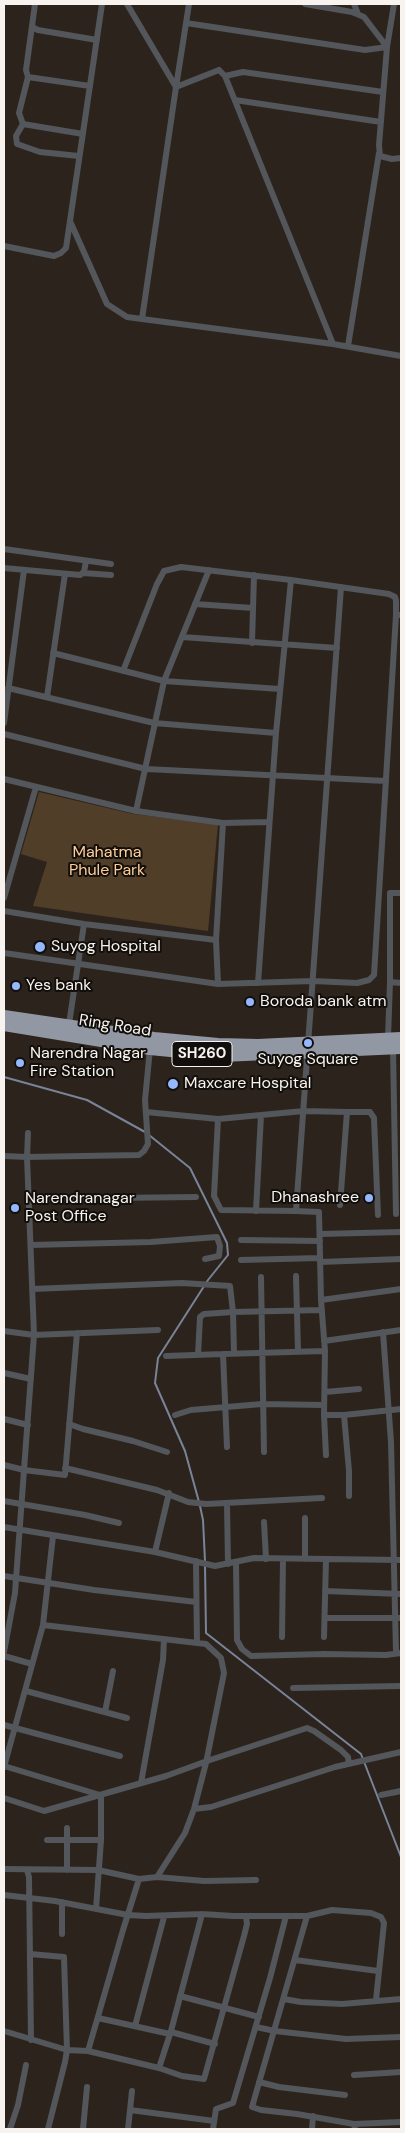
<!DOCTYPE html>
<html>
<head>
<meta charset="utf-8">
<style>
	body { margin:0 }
	#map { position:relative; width:405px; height:2133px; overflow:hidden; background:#2c241c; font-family:"DM Sans",sans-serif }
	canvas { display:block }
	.frame { position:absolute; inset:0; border:5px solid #f8f3ee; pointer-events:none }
</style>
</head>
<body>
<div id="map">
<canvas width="405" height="2133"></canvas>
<div class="frame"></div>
</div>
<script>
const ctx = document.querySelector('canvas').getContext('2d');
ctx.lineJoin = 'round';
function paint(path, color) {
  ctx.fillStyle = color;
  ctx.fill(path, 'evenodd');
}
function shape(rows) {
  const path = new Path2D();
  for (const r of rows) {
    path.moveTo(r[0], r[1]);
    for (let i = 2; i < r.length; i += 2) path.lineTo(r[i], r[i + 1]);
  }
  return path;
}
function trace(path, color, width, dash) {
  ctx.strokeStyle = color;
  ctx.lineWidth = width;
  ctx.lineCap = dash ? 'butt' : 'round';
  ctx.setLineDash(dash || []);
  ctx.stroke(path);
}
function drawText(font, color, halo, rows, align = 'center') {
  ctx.font = font + ' "DM Sans",sans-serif';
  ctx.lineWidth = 4;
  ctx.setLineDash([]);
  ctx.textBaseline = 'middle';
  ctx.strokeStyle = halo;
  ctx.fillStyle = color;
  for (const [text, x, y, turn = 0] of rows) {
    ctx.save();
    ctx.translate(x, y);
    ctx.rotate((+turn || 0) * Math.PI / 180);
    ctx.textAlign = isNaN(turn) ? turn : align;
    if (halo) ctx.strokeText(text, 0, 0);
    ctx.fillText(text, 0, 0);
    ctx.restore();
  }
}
paint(shape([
	[39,792,133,814,218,824,208,931,33,906,47,862,21,854]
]), '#503e29');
trace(shape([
	[4,1077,87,1100,145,1132],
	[149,1135,190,1168,227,1243,228,1255,208,1280,158,1358,155,1383,185,1451,199,1502],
	[200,1506,203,1520,205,1561],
	[205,1566,206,1633,361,1754,401,1857]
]), '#798399', 2);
trace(shape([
	[35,4,26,70,28,77,19,113,23,124,16,136,17,144,40,152,79,156],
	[127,4,176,87,189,4],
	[305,4,352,12,364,17,387,47,379,145,380,156,392,159,401,158],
	[354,4,358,14],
	[186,23,365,50,387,47,394,4],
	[32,27,38,30,97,40],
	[219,70,225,76,333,344,142,319,176,87,219,70],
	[225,76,243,72,383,92],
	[28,77,90,86],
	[235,100,381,122],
	[23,124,83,134],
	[70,221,107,304,127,317,142,319],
	[4,246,54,256,61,253,66,248,102,4],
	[333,344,401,356],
	[348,346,379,153],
	[4,549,111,564],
	[4,568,80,575,84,572,86,561],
	[83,573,111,575],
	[341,587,296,1211,319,1212,321,1300,325,1351,324,1415,344,1415,401,1409],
	[195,604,253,608],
	[182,637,337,648],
	[252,643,254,575],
	[53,653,164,681,280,689],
	[123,671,157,584,164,571,181,567,291,580,389,594,395,597,396,601,396,615],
	[8,688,154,723,276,733],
	[47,697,65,574],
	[4,723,24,570],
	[4,734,146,769,386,781],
	[4,779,136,811,223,823,269,822],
	[136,811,164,681,209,570],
	[4,898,36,787],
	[4,911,84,924,216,940],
	[4,953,218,984,313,981,357,983,369,980,374,975,396,615,401,615],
	[390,982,390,893,401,893],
	[258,983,276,733,291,580],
	[218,984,216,940,223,823],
	[69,1024,84,924],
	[388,1038,390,982,401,983],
	[393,1049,396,1214],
	[146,1112,218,1119,304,1111,347,1112,340,1205],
	[347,1112,370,1112,374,1118,378,1215],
	[218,1119,214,1196,221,1210,296,1211],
	[28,1133,27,1157,139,1155,144,1151,148,1144,145,1100,150,1049],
	[4,1156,27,1157,34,1335,4,1331],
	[29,1199,196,1197],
	[256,1211,261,1115],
	[320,1234,401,1232],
	[241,1240,320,1241],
	[31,1245,151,1242,217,1237,220,1246,219,1256,205,1259],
	[241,1260,320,1258],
	[320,1262,401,1259],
	[296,1276,298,1351],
	[261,1277,264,1452],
	[32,1289,182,1283,230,1286,233,1312,204,1314,200,1317,198,1355],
	[321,1300,401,1289],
	[383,1332,391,1442,396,1652],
	[324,1341,401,1330],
	[234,1353,233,1312,322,1310],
	[166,1356,223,1354],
	[4,1373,31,1379],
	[325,1392,359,1389],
	[175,1415,191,1410,262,1404,324,1405],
	[324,1415,326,1455],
	[344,1415,349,1471,349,1496],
	[4,1419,28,1425],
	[69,1424,83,1429,133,1441,167,1452],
	[227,1447,223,1354,325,1351],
	[4,1465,24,1470,34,1335,158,1330],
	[65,1468,157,1490,188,1502,206,1504,322,1498],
	[4,1501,85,1515,119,1523],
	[227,1504,228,1564],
	[305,1518,305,1559],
	[264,1522,266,1559],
	[4,1527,155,1552,215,1566,254,1558,401,1560],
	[155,1552,169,1493],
	[196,1561,197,1643],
	[236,1562,237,1640,242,1649,251,1656,324,1654,386,1655,401,1653],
	[4,1576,94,1590,196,1602],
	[325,1591,401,1594],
	[325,1618,401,1618],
	[282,1637,283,1559],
	[324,1637,326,1560],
	[4,1652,15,1593,24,1470,65,1475,77,1333],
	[4,1656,32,1664],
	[293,1688,401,1686],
	[26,1691,127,1718],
	[105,1712,113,1671],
	[4,1725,120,1756],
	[4,1766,100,1795],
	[4,1767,43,1625,53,1536],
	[141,1783,163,1660,164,1639],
	[381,1795,401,1791],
	[4,1798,44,1811,166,1776,207,1761,307,1728,314,1731,341,1750,348,1757,349,1764],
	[194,1809,211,1807,335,1767,401,1752],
	[67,1828,67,1870],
	[47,1840,101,1840],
	[4,1869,98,1870,139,1879,157,1877,185,1833,194,1809,206,1763,224,1673,221,1658,206,1644,43,1625],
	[27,1870,29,1877,31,2040],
	[157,1877,204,1881,256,1880],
	[4,1895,55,1901,128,1915,146,1916,202,1914,233,1916,307,1916,332,1910,371,1913,381,1917,384,1923,376,2000],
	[62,1902,62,1934],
	[96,1909,101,1840,101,1795],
	[307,1916,252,2107,261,2110,297,2114,354,2124,355,2129],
	[30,1954,64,1957,67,2050,88,2051,123,1930,139,1879],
	[295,1960,378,1971],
	[180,1996,259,2017],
	[284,1999,301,2002,342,2004,401,1999],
	[98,2018,170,2034],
	[135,2026,164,1917],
	[256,2027,275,2031,346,2039,401,2037],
	[4,2031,67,2050,65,2062,48,2129],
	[171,2032,215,2044],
	[88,2051,159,2068,182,2076,204,2079,244,1936,247,1924,246,1916],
	[159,2068,171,2031,202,1914],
	[354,2075,401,2072],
	[259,2082,279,2087,345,2095],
	[130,2110,132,2091],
	[354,2124,401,2122],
	[10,2129,18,2105,26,2065],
	[83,2129,87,2087],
	[128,2129,130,2110,214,2121],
	[213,2129,216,2109,233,2103,270,1978,286,1916],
	[312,2129,313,2116]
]), '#53565a', 6);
trace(shape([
	[4,1016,154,1038,218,1044,258,1045,401,1038],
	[4,1025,150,1049,222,1056,401,1048]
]), '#9298a3', 12);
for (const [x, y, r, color] of [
	[40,947,6,"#94b7fd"],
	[16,986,5,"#94b7fd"],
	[250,1002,5,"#94b7fd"],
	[308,1043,5,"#94b7fd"],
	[20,1063,5,"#94b7fd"],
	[173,1084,6,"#94b7fd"],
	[369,1198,5,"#94b7fd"],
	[15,1208,5,"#94b7fd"]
]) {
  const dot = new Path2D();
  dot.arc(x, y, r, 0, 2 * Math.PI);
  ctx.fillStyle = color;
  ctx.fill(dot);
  trace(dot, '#110e0b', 2);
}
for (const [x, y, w] of [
	[202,1054,60]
]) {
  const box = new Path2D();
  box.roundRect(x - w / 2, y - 12.5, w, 25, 4);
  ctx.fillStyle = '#110e0b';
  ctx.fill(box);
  trace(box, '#f8f3ee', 1);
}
drawText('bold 15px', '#f8f3ee', null, [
	["SH260",202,1054]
]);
drawText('16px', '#ffce98', '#110e0b', [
	["Mahatma",107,853],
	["Phule Park",107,871]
]);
drawText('16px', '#f8f3ee', '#110e0b', [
	["Suyog Hospital",51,947],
	["Yes bank",26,986],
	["Boroda bank atm",260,1002],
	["Narendra Nagar",30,1054],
	["Fire Station",30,1072],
	["Suyog Square",308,1060,"center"],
	["Maxcare Hospital",184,1084],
	["Dhanashree",359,1198,"right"],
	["Narendranagar",25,1199],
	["Post Office",25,1217]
], 'left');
drawText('16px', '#f8f3ee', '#110e0b', [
	["Ring Road",115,1026,9]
]);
</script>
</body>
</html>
